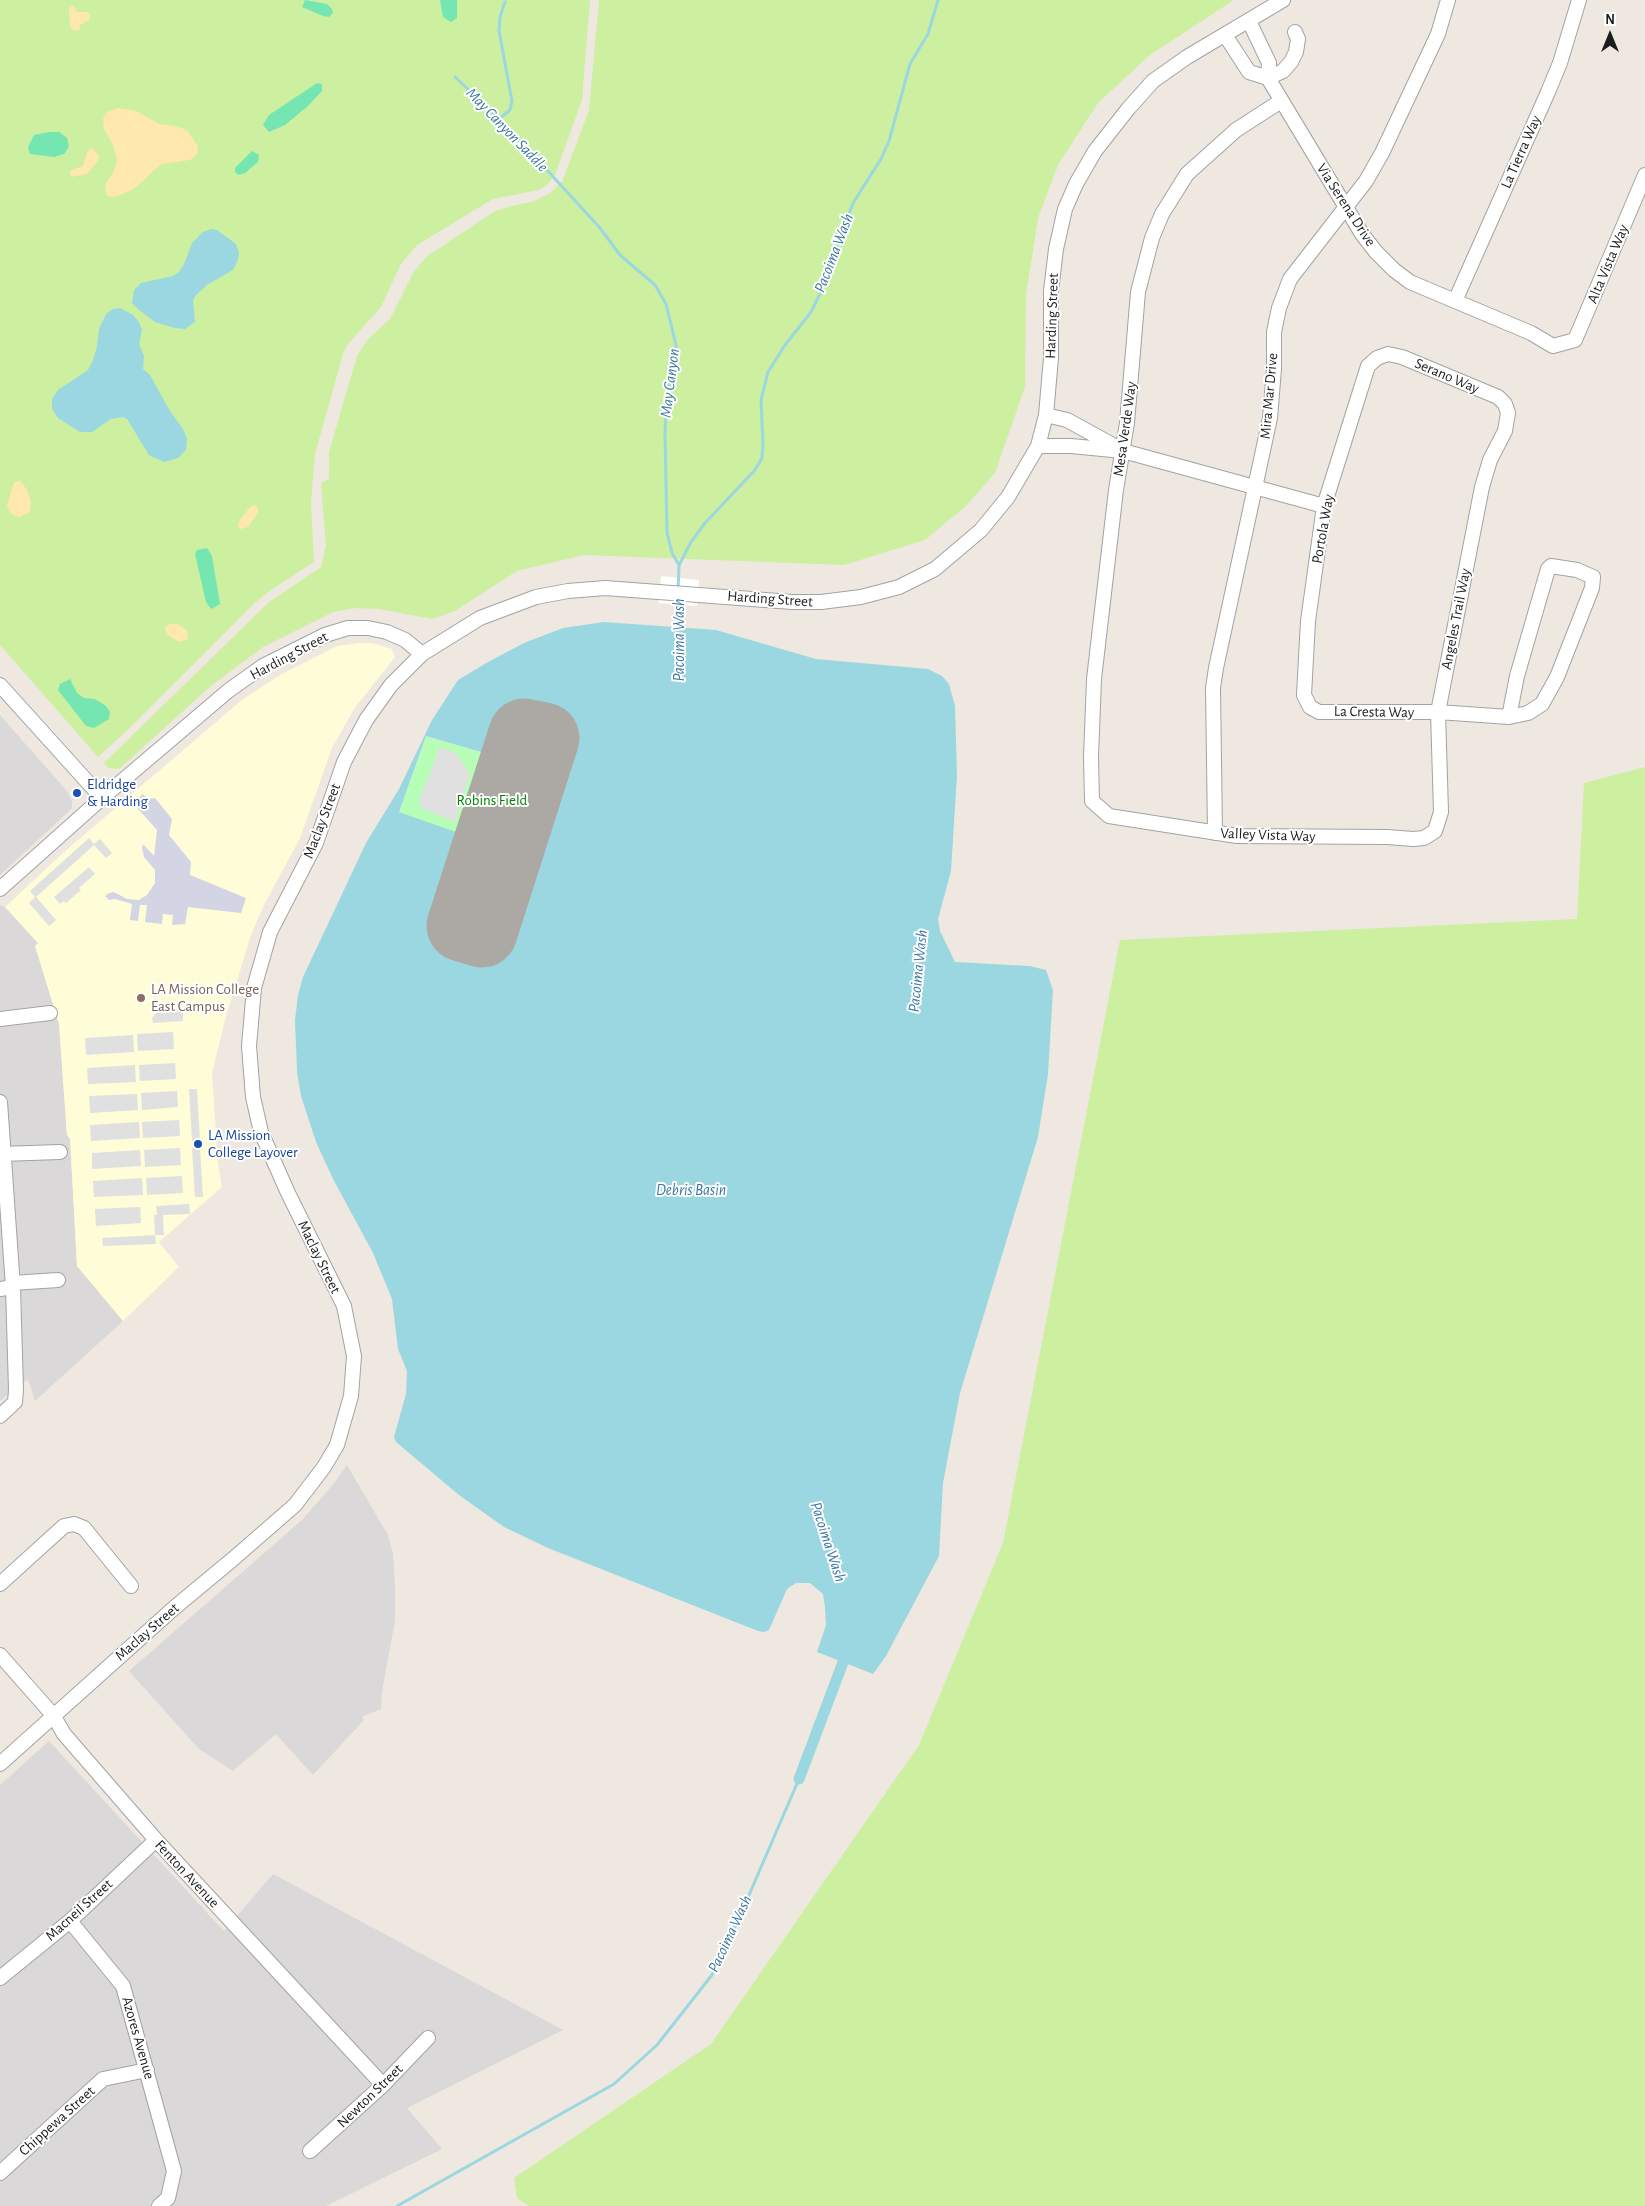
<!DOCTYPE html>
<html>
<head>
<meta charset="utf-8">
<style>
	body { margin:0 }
	#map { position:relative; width:1645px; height:2206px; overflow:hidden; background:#eee8e0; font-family:"Alegreya Sans",sans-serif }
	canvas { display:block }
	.north { position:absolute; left:1585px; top:10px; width:50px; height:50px; -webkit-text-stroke:4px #fff; paint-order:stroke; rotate:0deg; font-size:14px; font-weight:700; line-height:20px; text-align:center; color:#1c1c1c }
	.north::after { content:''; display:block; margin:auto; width:18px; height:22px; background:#1c1c1c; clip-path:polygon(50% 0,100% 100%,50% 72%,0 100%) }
</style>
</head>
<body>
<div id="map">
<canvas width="1645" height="2206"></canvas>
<div class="north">N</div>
</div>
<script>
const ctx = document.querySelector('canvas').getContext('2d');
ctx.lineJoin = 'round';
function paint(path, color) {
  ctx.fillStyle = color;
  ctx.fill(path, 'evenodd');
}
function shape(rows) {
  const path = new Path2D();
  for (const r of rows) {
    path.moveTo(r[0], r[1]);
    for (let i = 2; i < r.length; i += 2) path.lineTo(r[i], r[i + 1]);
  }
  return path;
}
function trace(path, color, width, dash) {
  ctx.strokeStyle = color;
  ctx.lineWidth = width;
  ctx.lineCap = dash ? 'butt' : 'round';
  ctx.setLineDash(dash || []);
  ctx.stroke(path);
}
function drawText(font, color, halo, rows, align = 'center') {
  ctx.font = font + ' "Alegreya Sans",sans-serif';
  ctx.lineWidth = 4;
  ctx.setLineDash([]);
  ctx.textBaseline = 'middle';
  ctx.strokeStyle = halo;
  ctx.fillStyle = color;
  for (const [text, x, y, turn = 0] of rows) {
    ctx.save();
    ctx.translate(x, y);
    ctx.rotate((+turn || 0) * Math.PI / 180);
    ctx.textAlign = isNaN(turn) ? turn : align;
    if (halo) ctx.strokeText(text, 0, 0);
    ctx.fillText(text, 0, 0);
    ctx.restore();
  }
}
paint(shape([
	[0,715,67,791,72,801,72,808,67,813,0,875],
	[0,905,5,907,38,943,35,946,59,1024,67,1135,70,1139,77,1266,123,1321,35,1401,28,1379,0,1401],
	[347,1465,388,1535,393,1554,395,1588,395,1620,382,1692,381,1709,362,1717,364,1720,313,1775,276,1734,233,1771,199,1749,129,1671,302,1520,335,1482],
	[49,1741,224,1931,273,1874,563,2030,407,2108,442,2149,326,2206,0,2206,0,1785]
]), '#dad8d8');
paint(shape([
	[359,643,372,643,392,649,395,657,354,709,332,748,300,838,265,903,251,935,225,1020,212,1073,218,1163,222,1187,159,1242,179,1267,123,1321,77,1266,70,1139,67,1135,59,1024,35,946,38,943,5,907,64,852,243,699,282,674,337,646]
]), '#fffcd8');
paint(shape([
	[0,0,590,0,582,100,555,175,549,183,539,190,493,199,417,245,401,264,381,307,347,345,343,354,315,454,311,502,314,562,271,590,256,602,135,723,98,757,0,645],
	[599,0,1234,0,1150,55,1098,103,1059,163,1038,218,1026,295,1025,387,995,473,966,506,925,540,844,565,584,555,517,571,455,611,432,619,379,609,356,608,333,612,263,647,212,685,119,769,108,768,104,763,268,603,321,567,326,545,321,483,329,479,329,452,357,356,368,339,390,319,413,273,426,257,495,211,511,206,532,202,550,193,562,182,589,110],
	[1645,767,1645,2206,529,2206,517,2198,514,2178,711,2044,919,1745,1003,1543,1120,940,1577,919,1584,783]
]), '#cdefa0');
paint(shape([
	[74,6,77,12,88,12,90,15,89,20,80,25,79,31,73,30,70,26,69,11,70,7],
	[118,108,136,111,159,124,175,126,187,130,198,147,197,155,190,160,161,164,135,188,123,194,112,197,106,195,105,185,113,173,117,160,113,145,104,129,103,119,107,112],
	[91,148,99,155,98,161,87,174,71,177,70,171,83,166,87,152],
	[21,481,28,492,31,503,30,512,19,517,10,513,7,506,14,482],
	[254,505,258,508,258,513,248,527,240,529,238,525,240,520,250,507],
	[170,624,178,624,187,630,188,639,179,642,168,635,164,628]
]), '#ffe8ad');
paint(shape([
	[517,723,560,735,492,943,442,925,399,812,426,736,504,759]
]), '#b7ffb7');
paint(shape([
	[305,0,327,4,332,9,333,13,329,17,323,16,302,7],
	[440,0,457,0,457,18,451,22,443,17],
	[317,83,322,84,322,91,308,106,285,125,269,132,263,125,269,115],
	[49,132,59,132,67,138,69,147,64,154,54,157,30,154,28,147,34,135],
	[252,151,259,155,258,162,245,173,238,175,235,172,235,168],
	[207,548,212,556,220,604,211,609,206,602,195,554,197,550],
	[70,679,77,693,84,698,95,699,106,706,110,712,109,719,94,728,86,726,58,690,60,684]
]), '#75e6b2');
paint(shape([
	[440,747,456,753,470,774,455,822,421,808,419,800],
	[89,838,94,844,100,839,112,853,106,858,94,845,36,897,56,920,49,926,29,903,35,897,30,891],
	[89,867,95,874,79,888,81,890,66,903,63,901,60,904,54,897],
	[183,1011,183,1021,153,1023,152,1018,156,1013],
	[173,1032,174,1049,138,1051,137,1034],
	[133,1035,134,1052,86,1055,85,1038],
	[175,1063,176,1079,140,1081,139,1065],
	[135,1065,136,1082,88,1084,87,1068],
	[189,1089,197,1089,200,1141,192,1141],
	[177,1091,178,1107,142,1110,141,1093],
	[137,1094,138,1110,90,1113,89,1096],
	[179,1120,180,1136,143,1138,142,1122],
	[139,1122,140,1138,91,1141,90,1125],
	[180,1148,181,1165,145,1167,144,1150],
	[192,1148,200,1148,203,1197,195,1197],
	[140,1150,141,1166,92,1169,92,1153],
	[182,1176,183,1193,147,1195,146,1178],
	[142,1178,143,1195,94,1197,93,1181],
	[189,1204,190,1214,163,1215,164,1235,155,1235,156,1244,103,1246,102,1238,155,1235,154,1215,157,1215,156,1206],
	[140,1207,141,1223,96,1226,95,1209]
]), '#e0e0e0');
paint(shape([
	[143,794,148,799,155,798,172,819,169,835,191,862,190,875,246,898,241,913,188,907,185,924,172,925,173,915,163,914,162,924,145,922,147,905,140,905,138,921,130,920,132,904,115,899,109,900,105,896,109,893,114,892,127,899,139,900,147,895,155,883,155,870,144,857,142,848,143,844,154,856,157,830,133,803]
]), '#d4d5e4');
paint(shape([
	[211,229,217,230,236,244,239,253,238,260,233,270,207,285,196,295,193,300,195,322,185,329,175,328,155,322,139,310,132,303,134,290,141,283,173,276,179,272,184,264,192,243,203,232],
	[120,308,133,315,139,322,142,330,139,344,144,356,143,369,150,375,170,411,183,429,187,439,186,450,178,458,164,462,149,455,127,419,123,417,111,419,92,432,80,432,58,418,52,409,52,399,58,390,88,370,93,360,97,347,99,329,106,314,113,309],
	[604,622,716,630,816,659,928,669,942,676,949,684,955,706,957,775,951,871,938,919,940,931,955,962,1030,966,1046,970,1053,990,1048,1074,1038,1137,960,1393,943,1483,939,1556,886,1656,873,1674,817,1652,826,1625,825,1607,823,1594,810,1583,796,1583,787,1589,769,1630,764,1632,758,1631,548,1548,504,1527,459,1495,396,1442,394,1437,406,1394,407,1371,398,1349,392,1299,373,1253,333,1179,316,1142,301,1096,297,1072,295,1020,298,995,303,977,366,843,399,789,432,720,458,680,488,662,524,643,563,628],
	[517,723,560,735,492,943,442,925,473,838,399,812,426,736,505,759]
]), '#9bd7e1');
paint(shape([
	[661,576,699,580,697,606,659,603]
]), '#fff');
trace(shape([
	[455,77,490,110,536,158,600,228,620,255,655,285,666,304,676,345,676,363,667,393,665,433,667,533,672,553,679,565],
	[499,119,510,110,512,101,499,31,500,17,505,2],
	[678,591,679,565,691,542,705,523,755,470,762,458,763,443,761,400,768,372,785,345,811,312,820,294,853,203,881,159,889,141,910,64,928,34,938,0],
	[677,631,678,597],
	[397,2206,614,2084,657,2045,712,1975,743,1909,799,1779]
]), '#9bd7e1', 3);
trace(shape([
	[799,1779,848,1649]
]), '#9bd7e1', 11);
trace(shape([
	[524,734,544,738,482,932,462,926,524,734]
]), '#aca9a5', 71);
const minor = shape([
	[1249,21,1269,63,1268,78,1362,234,1376,252,1394,270,1410,282,1531,333,1553,346,1575,340,1645,175],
	[1225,35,1249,72,1268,78],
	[1268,78,1283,71,1291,62,1296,52,1298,39,1295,32],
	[1281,101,1236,130,1187,174,1162,214,1152,238,1138,292,1127,423,1116,490,1094,679,1091,757,1092,801,1109,816,1237,836,1387,837,1413,839,1424,838,1435,831,1441,812,1438,712,1482,487,1490,460,1505,431,1508,413,1505,404,1498,397,1402,357,1388,354,1377,358,1368,366,1324,506,1308,621,1304,695,1310,707,1319,712,1438,712,1509,717,1528,713,1542,704,1557,677,1592,588,1593,577,1577,570,1551,566,1548,569,1517,676,1509,717],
	[1455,301,1548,92,1560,63,1579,0],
	[1046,415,1067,420,1120,449],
	[1038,446,1071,446,1123,451,1324,506],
	[0,685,102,798],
	[1215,833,1213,688,1216,668,1270,418,1274,369,1274,332,1279,308,1290,279,1366,181,1382,153,1438,34,1448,0],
	[0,889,102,798,228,691,263,666,325,635,348,628,368,628,387,632,405,640,422,654],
	[0,1019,50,1013],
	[0,1102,13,1287,16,1390,15,1402,0,1416],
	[0,1154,60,1152],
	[12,1283,58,1280],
	[0,1289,13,1287],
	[0,1584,64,1526,74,1524,84,1528,131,1586],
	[0,1655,53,1715,64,1734,156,1840,383,2085],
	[0,1764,174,1608,233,1559,295,1505,324,1467,337,1445,351,1396,354,1356,344,1306,288,1193,261,1132,253,1097,249,1046,254,988,270,932,316,843,344,762,366,720,391,685,422,654,480,618,536,597,568,591,605,588,792,602,821,602,861,597,899,587,935,569,981,530,1008,497,1038,446,1046,415,1051,358,1051,291,1056,249,1065,209,1076,184,1095,151,1128,109,1153,81,1187,57,1283,0],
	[70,1921,123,1986,174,2171,168,2198,159,2206],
	[0,1978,70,1921,156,1840],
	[310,2151,383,2085,428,2038],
	[0,2173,103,2079,147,2070]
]);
trace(minor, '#a3a3a3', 16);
trace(minor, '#fff', 14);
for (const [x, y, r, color] of [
	[77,793,5,"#1a4fb4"],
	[141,998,5,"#8d6e63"],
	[198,1144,5,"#1a4fb4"]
]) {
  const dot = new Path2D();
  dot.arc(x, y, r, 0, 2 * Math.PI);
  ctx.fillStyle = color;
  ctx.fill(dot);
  trace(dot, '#fff', 2);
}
drawText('15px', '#1c1c1c', '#fff', [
	["La Tierra Way",1521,152,-66],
	["Via Serena Drive",1346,205,57],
	["Alta Vista Way",1608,264,-67],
	["Harding Street",1052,316,-88],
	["Serano Way",1447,376,23],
	["Mira Mar Drive",1269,396,-85],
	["Mesa Verde Way",1125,429,-82],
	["Portola Way",1323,529,-80],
	["Harding Street",770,599,4],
	["Angeles Trail Way",1456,619,-79],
	["Harding Street",289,656,-28],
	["La Cresta Way",1374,712,1],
	["Maclay Street",322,821,-69],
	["Valley Vista Way",1268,835,2],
	["Maclay Street",319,1257,64],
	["Maclay Street",147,1632,-41],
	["Fenton Avenue",187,1874,47],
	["Macneil Street",79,1910,-42],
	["Azores Avenue",138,2038,74],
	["Newton Street",370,2096,-44],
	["Chippewa Street",57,2121,-42]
]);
drawText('15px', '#164399', '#fff', [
	["Eldridge",87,784],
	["& Harding",87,801],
	["LA Mission",208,1135],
	["College Layover",208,1152]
], 'left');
drawText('15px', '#018202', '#fff', [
	["Robins Field",492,800]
]);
drawText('15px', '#785e54', '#fff', [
	["LA Mission College",151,989],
	["East Campus",151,1006]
], 'left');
drawText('italic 16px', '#3b78a3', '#fff', [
	["May Canyon Saddle",507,130,46],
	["Pacoima Wash",834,253,-69],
	["May Canyon",670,383,-83],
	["Pacoima Wash",679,640,-90],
	["Pacoima Wash",918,971,-84],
	["Debris Basin",691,1190],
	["Pacoima Wash",828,1542,72],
	["Pacoima Wash",730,1934,-65]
]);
</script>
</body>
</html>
